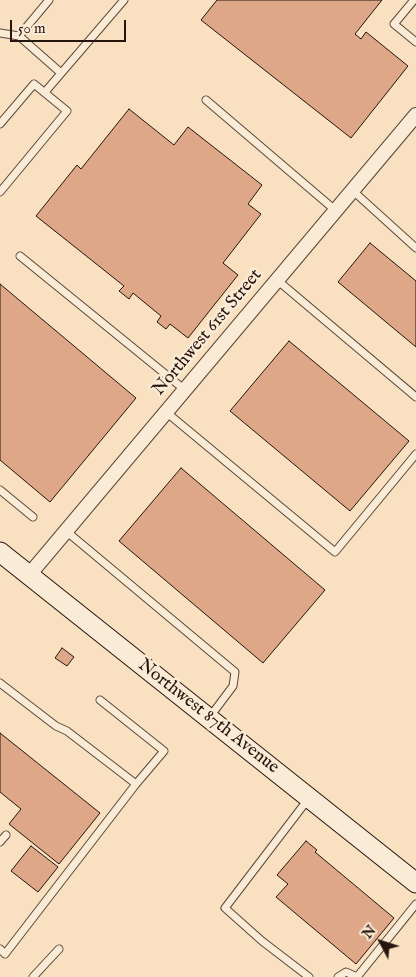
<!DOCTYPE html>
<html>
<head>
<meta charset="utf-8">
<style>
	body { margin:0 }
	#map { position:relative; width:416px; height:977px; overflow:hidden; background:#f8e0c0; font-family:"IM FELL English",serif }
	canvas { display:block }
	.north { position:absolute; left:356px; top:917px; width:50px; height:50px; -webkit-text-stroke:4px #faebd6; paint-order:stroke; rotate:310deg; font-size:14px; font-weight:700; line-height:20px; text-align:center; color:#25150e }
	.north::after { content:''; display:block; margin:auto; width:18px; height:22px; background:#25150e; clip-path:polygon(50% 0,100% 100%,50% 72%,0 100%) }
	.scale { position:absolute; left:10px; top:20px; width:116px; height:22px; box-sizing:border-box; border:2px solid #25150e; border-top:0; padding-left:6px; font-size:15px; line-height:18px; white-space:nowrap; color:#25150e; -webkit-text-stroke:4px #faebd6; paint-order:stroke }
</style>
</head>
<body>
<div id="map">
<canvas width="416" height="977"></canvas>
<div class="north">N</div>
<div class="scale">50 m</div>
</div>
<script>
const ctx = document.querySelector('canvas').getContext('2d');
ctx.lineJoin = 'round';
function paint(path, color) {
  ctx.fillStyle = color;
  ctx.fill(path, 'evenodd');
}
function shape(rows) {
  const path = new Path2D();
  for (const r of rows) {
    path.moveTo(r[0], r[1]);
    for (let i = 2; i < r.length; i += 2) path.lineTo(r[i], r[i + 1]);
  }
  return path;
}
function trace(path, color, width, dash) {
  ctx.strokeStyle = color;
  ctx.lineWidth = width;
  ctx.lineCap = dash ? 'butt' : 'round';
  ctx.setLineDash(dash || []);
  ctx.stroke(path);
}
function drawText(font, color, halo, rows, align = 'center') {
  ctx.font = font + ' "IM FELL English",serif';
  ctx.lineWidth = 5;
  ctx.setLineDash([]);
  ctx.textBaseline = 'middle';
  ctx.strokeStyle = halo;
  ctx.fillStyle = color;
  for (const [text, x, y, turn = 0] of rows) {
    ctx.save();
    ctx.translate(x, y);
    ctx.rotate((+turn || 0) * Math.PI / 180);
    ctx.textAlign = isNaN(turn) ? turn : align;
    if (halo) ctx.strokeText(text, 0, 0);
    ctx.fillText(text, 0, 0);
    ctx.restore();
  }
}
const building = shape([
	[217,0,382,0,355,34,361,39,366,32,408,66,351,138,201,20,217,0],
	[129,109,174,145,188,127,262,185,248,204,261,214,223,263,238,275,188,338,170,324,166,329,157,322,161,316,133,293,129,299,119,291,124,286,36,216,77,165,81,169,129,109],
	[370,243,416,281,416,347,338,282,370,243],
	[0,284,136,398,50,502,0,460,0,284],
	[289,341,409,441,350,511,230,411,289,341],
	[181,468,325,590,263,663,119,541,181,468],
	[62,648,74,657,67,666,55,658,62,648],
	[0,733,100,813,59,864,9,824,21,809,0,792,0,733],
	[306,841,317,850,315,852,394,918,356,964,276,897,288,884,277,875,306,841],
	[31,846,58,867,38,892,11,871,31,846]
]);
paint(building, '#dda788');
trace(building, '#25150e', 1);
const service = shape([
	[414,0,394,24,416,42],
	[0,33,19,36,61,73],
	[19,36,49,0],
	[45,92,124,0],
	[206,100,335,210],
	[0,124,34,84,67,111,0,192],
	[352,190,416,248],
	[20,256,185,390],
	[277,280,416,397],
	[166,412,335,552,416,454],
	[0,490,33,517],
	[66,531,235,672,233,686,209,718],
	[0,683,56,726,67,731,136,784,5,954,0,949],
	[100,700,164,751,136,784],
	[0,842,6,835],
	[33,977,59,949],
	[309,977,262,941,225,908,309,798],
	[338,977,346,972,357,977,416,904]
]);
const minor = shape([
	[29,575,416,115]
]);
const secondary = shape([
	[0,552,416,883]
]);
trace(service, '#5a483a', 9);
trace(minor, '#5a483a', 16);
trace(secondary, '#25150e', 21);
trace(service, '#faebd6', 7);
trace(minor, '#faebd6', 14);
trace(secondary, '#faebd6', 19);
drawText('18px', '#25150e', '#faebd6', [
	["Northwest 61st Street",208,333,-50],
	["Northwest 87th Avenue",208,717,38]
]);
</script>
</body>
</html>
